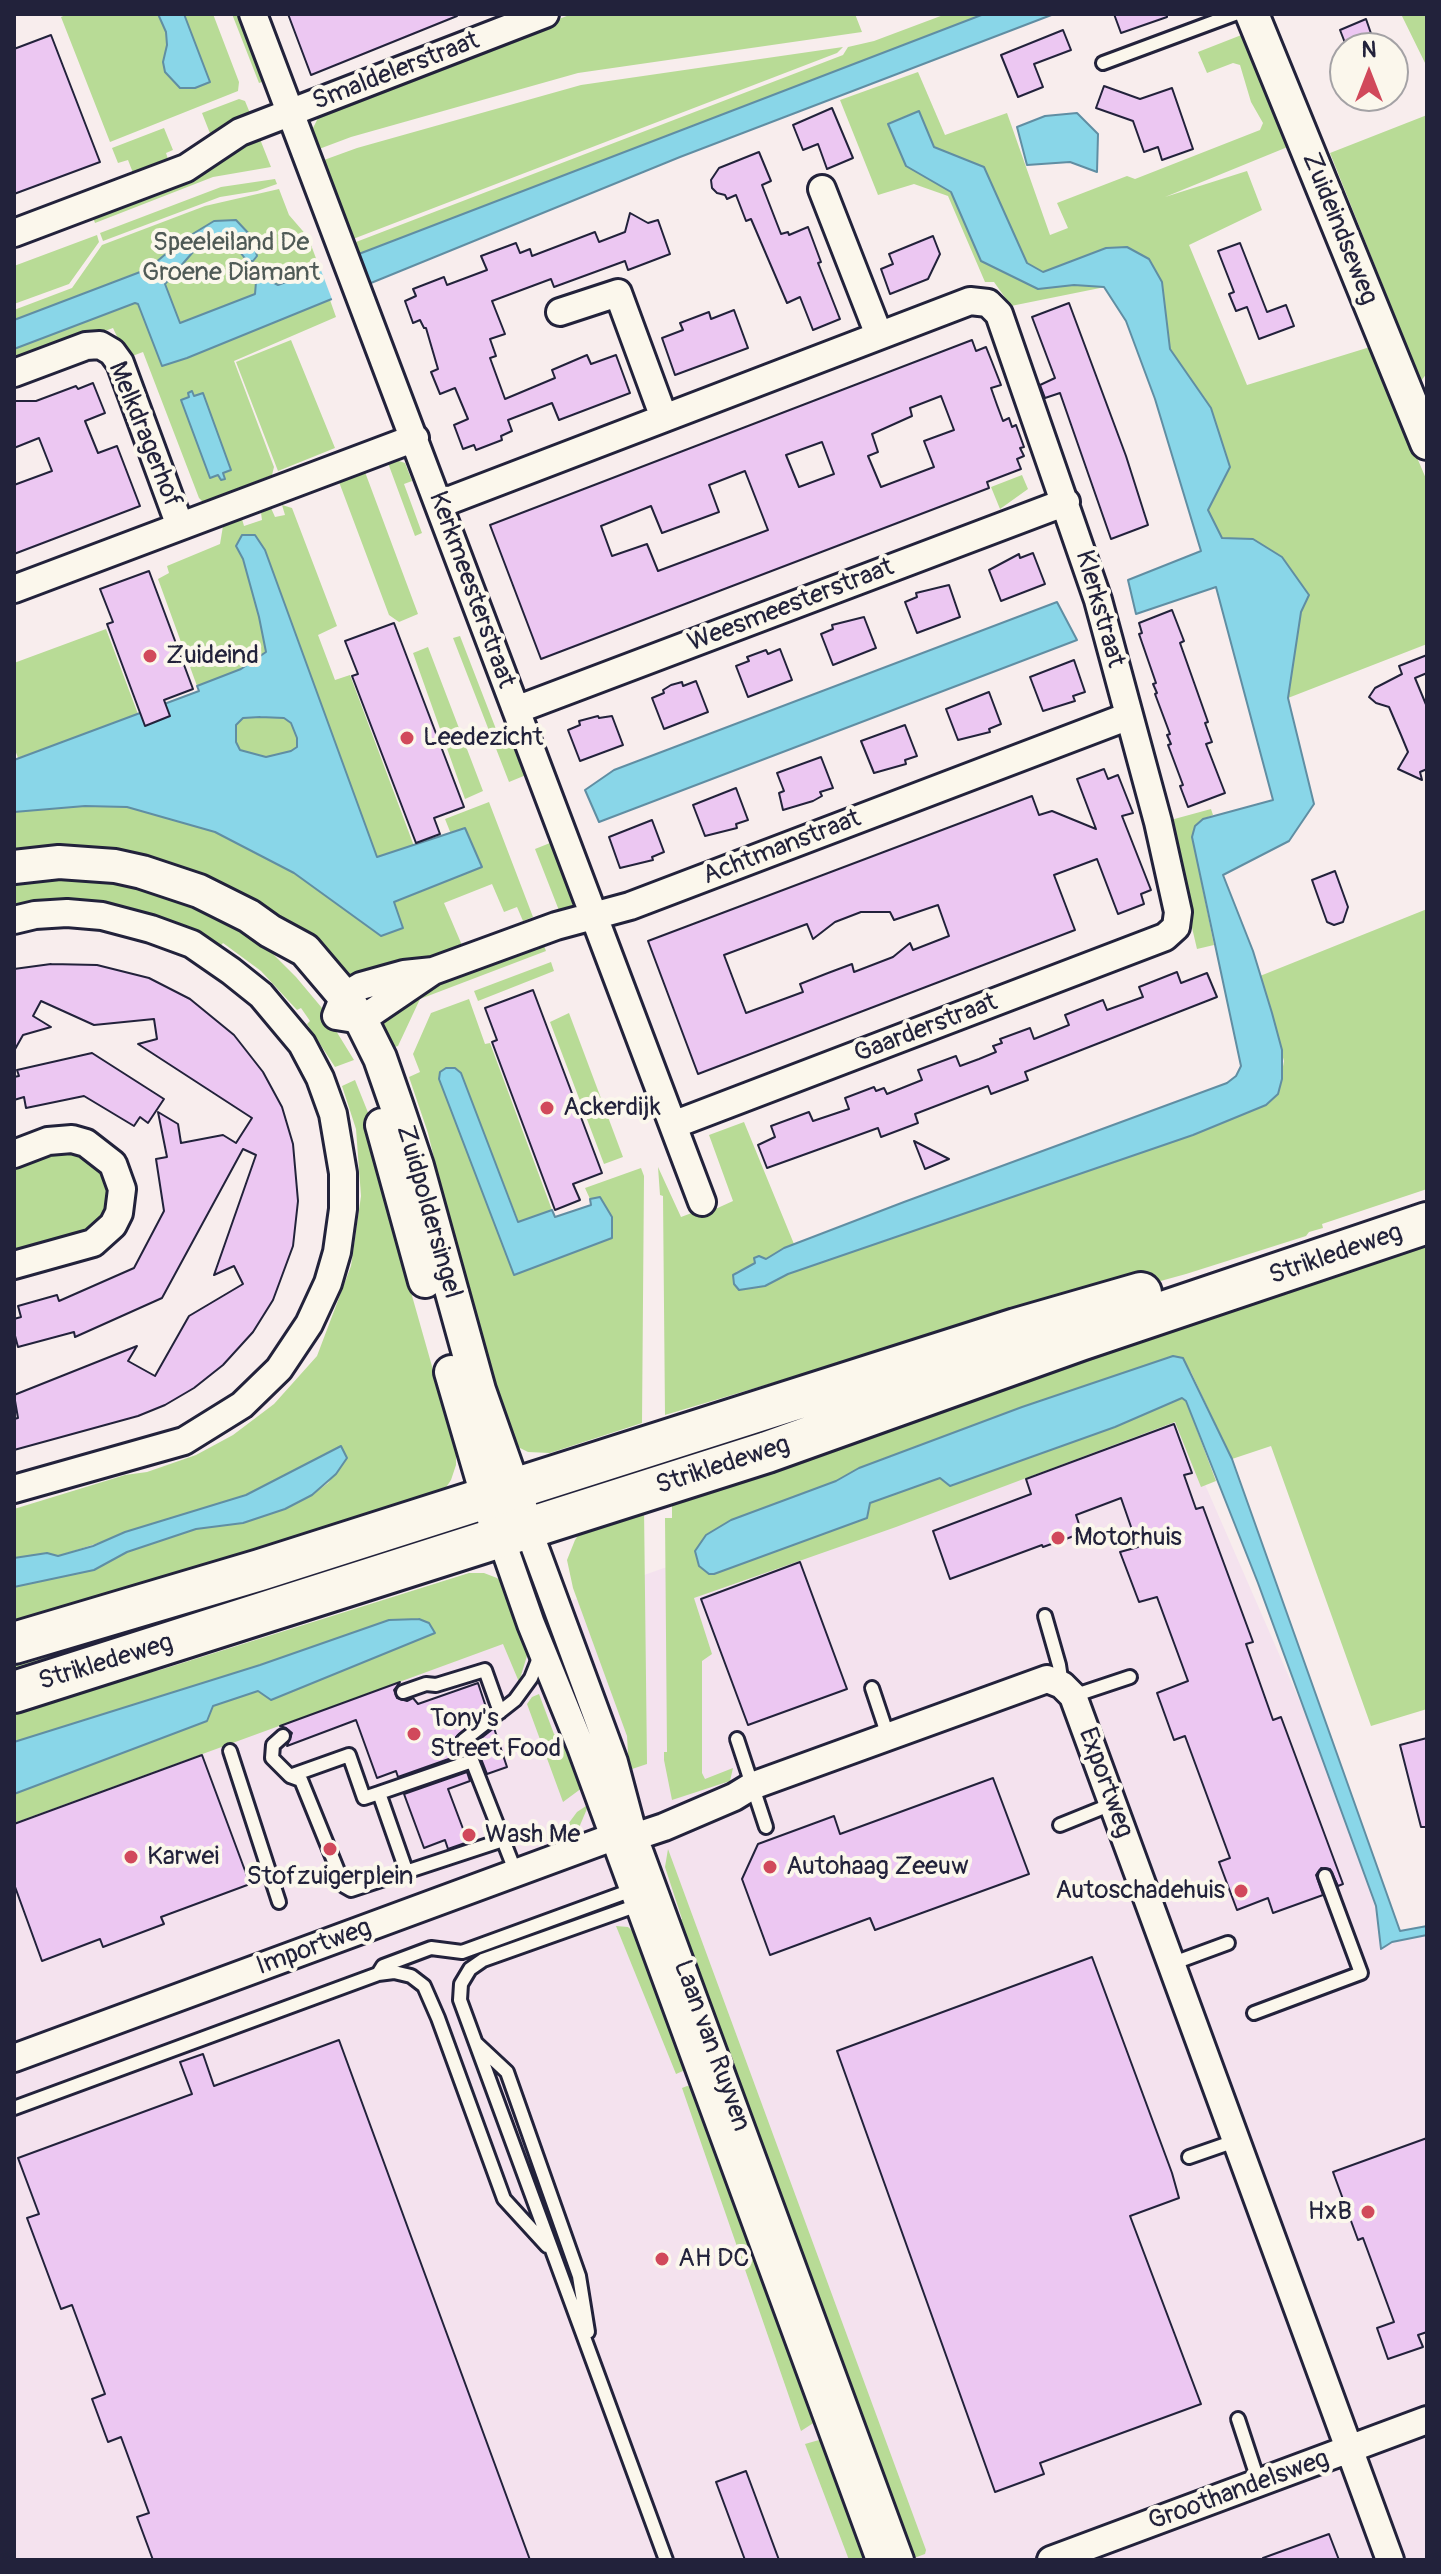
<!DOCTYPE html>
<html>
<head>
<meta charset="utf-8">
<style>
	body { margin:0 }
	#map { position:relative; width:1441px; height:2574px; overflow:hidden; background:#f8eded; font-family:Pangolin,sans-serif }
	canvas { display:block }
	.frame { position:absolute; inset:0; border:16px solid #22223b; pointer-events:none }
	.north { position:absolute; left:1329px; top:32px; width:80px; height:80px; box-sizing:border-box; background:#fbf7ec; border:2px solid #a4a2a5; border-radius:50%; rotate:0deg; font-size:22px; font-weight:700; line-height:32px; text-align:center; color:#22223b }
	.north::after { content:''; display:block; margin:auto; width:28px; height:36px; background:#d1495b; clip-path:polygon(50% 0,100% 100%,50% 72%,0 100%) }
</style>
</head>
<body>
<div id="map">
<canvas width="1441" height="2574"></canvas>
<div class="frame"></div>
<div class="north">N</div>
</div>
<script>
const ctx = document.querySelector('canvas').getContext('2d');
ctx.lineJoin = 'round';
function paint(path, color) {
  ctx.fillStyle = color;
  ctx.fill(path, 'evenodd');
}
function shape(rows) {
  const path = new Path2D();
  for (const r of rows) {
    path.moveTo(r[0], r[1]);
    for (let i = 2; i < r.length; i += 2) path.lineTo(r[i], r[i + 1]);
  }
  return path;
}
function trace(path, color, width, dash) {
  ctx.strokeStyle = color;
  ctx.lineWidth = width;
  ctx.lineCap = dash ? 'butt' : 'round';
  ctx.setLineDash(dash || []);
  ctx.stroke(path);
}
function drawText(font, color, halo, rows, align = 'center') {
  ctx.font = font + ' Pangolin,sans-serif';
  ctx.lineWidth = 8;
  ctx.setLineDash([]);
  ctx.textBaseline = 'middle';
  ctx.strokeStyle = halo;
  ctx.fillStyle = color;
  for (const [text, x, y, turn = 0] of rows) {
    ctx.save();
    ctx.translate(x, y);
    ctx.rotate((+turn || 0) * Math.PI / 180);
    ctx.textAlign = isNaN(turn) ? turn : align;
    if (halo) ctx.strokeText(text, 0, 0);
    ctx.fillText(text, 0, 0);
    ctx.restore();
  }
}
paint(shape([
	[1162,1386,1400,1931,1427,1926,1427,2560,14,2560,14,1797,664,1568]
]), '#f4e2ee');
paint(shape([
	[68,14,158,14,166,32,167,45,163,62,195,88,209,82,184,14,213,14,239,82,238,91,110,142,61,17],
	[232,14,243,14,268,80,259,83],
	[572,14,855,14,862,32,578,73,351,137,319,149,313,128,319,116,317,111],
	[946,14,984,14,360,254,356,242,843,55,848,47,874,41],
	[1401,14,1427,14,1427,67],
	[1244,34,1290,146,1165,197,1247,171,1262,210,1189,245,1247,385,1370,347,1427,481,1427,644,1288,698,1301,612,1253,539,1222,539,1155,399,1126,322,1105,287,1011,306,994,282,985,282,948,196,914,184,878,195,840,100,918,72,945,135,1007,113,1050,235,1068,228,1057,203,1127,176,1135,179,1260,130,1263,123,1251,102,1240,65,1233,63,1207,73,1198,52],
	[843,47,837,53,353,239,324,160,357,148,581,85],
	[239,99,245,101,252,118,213,141,202,113],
	[1427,115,1427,373,1421,381,1330,153],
	[164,128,173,150,166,153,170,165,135,178,128,160,118,163,112,148],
	[258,134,271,167,213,177,95,223,91,212],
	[275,179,277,184,257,191,220,197,103,241,100,233,221,187],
	[279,189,289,215,308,237,320,269,172,333,141,272,14,320,14,310,72,288,102,245,205,206],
	[97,235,99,242,69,284,14,304,14,266],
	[330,300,336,317,234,361,274,467,272,475,203,502,199,498,143,352,127,358,113,328,14,365,14,349,135,303,138,303,162,365,187,358],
	[291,340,335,448,278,471,236,362],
	[396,460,405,463,412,481,404,484,422,533,415,536,388,463],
	[365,472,418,614,399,622,389,615,339,482],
	[1022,475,1028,489,1000,509,991,487],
	[282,505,292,508,337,626,318,635,335,680,350,675,414,846,377,858,265,550,236,546,243,559,259,617,266,652,241,669,197,686,158,579,169,573,167,566,220,544,223,526,242,519,244,526,262,520,261,513,271,508,275,517,285,515],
	[106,629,138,714,18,758,14,747,14,663],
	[460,636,501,742,516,737,531,773,509,782,453,638],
	[428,647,483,791,465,799,413,653],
	[260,717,285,718,291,723,297,738,297,747,291,752,266,757,240,750,236,742,236,725,243,718],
	[489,802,533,917,523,921,517,907,504,912,492,884,444,903,464,950,360,978,347,976,265,910,14,854,14,812,85,806,127,807,215,832,294,873,393,903,482,867,465,829,451,834,445,819],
	[1211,809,1213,815,1203,819,1192,837,1214,945,1197,949,1167,821],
	[555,841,576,895,573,905,560,913,535,849],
	[37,875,126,880,212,910,266,947,296,977,322,1008,354,1060,335,1067,307,1024,310,1021,301,1008,297,1010,261,971,223,943,218,949,14,910,14,878],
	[1427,909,1427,1189,1322,1224,1323,1228,1309,1232,1306,1236,1186,1274,913,1349,829,1366,665,1415,663,1196,660,1195,658,1167,681,1217,697,1211,700,1216,733,1201,709,1135,744,1122,794,1244,766,1259,754,1259,755,1263,736,1272,742,1290,768,1285,788,1274,1193,1135,1266,1105,1278,1094,1284,1061,1260,976],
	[542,941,546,951,420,999,398,1046,384,1050,379,1021,408,995],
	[551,962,554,971,478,1001,474,991],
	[469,999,485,1044,490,1043,552,1210,519,1223,461,1073,514,1275,612,1238,612,1217,600,1197,590,1199,585,1188,641,1168,644,1176,642,1423,550,1453,528,1452,510,1443,455,1283,451,1229,428,1133,409,1077,420,1072,413,1054,431,1013],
	[569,1013,623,1157,604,1164,550,1022],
	[355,1080,383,1150,386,1204,456,1451,456,1465,451,1480,443,1492,14,1630,14,1587,94,1570,127,1552,196,1529,243,1523,285,1509,312,1495,328,1483,347,1458,341,1447,246,1495,58,1556,47,1553,14,1558,14,1509,125,1475,147,1472,196,1455,233,1435,274,1404,317,1356,351,1266,361,1196,356,1129,342,1086],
	[64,1149,85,1153,109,1179,109,1209,95,1230,14,1257,14,1167],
	[1427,1236,1427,1709,1371,1726,1271,1446,1232,1459,1191,1372,1173,1356,1022,1407,859,1468,836,1481,731,1520,866,1518,870,1503,940,1477,951,1486,1115,1427,1182,1398,1186,1401,1216,1481,1201,1487,1175,1422,896,1527,694,1598,712,1654,702,1661,702,1773,705,1779,733,1768,730,1781,672,1800,664,1760,664,1752,667,1752,665,1518,672,1518,672,1498],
	[644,1508,647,1764,629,1770,627,1736,573,1588,567,1560,575,1540,581,1531],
	[431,1536,92,1645,14,1675,14,1654],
	[469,1573,484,1573,497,1578,511,1590,530,1646,519,1682,503,1644,14,1823,14,1794,207,1721,213,1706,258,1691,389,1620,260,1665,14,1742,14,1704,160,1670],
	[539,1694,554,1734,561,1739,586,1785,563,1802,527,1704,532,1697],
	[589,1804,578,1830,551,1847,577,1812],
	[668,1849,926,2550,925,2554,914,2558,911,2559,671,1924,682,1919,665,1867],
	[616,1926,628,1927,636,1934,687,2067,683,2071,676,2074],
	[687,2086,692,2087,818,2420,801,2431,682,2088],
	[819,2440,825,2441,874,2560,849,2560,805,2444]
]), '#b8db96');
const water = shape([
	[158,14,184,14,210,82,195,88,180,88,165,72,163,62,167,45,166,32,158,14],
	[984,14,1054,14,680,157,187,358,162,366,138,304,135,303,14,349,14,320,148,269,181,241,214,221,236,220,252,237,257,256,253,261,247,261,233,243,226,239,207,244,193,252,165,284,180,323,255,294,256,282,260,279,265,278,278,285,984,14],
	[919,111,934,147,984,167,1027,263,1043,272,1106,248,1127,247,1149,259,1162,282,1170,349,1211,408,1230,467,1208,510,1222,538,1253,539,1282,557,1309,595,1301,612,1288,698,1314,804,1289,841,1223,875,1253,951,1272,1013,1282,1050,1282,1079,1278,1094,1266,1105,1193,1135,788,1274,765,1286,739,1290,734,1284,733,1275,755,1263,754,1258,759,1256,766,1259,784,1248,904,1202,1227,1083,1236,1076,1241,1066,1192,837,1195,826,1203,819,1273,800,1216,587,1136,614,1128,580,1201,551,1155,399,1126,321,1104,287,1074,285,1038,289,981,261,951,192,906,166,888,124,919,111],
	[1077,113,1098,134,1097,172,1070,162,1027,165,1017,127,1045,116,1077,113],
	[192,391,194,396,203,393,231,470,223,473,225,479,221,480,218,475,210,478,181,400,189,397,188,393,192,391],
	[242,535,255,535,265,550,377,857,465,828,482,867,394,902,403,928,381,936,294,873,215,832,127,807,85,806,14,812,14,760,199,691,197,686,241,669,266,652,259,617,243,559,236,546,242,535],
	[260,717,284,718,291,723,297,738,297,747,291,751,266,757,240,750,236,742,236,725,243,718,260,717],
	[1057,602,1077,640,599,822,585,790,614,770,1057,602],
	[446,1068,455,1068,461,1073,518,1222,552,1210,555,1217,591,1205,590,1199,600,1197,612,1217,612,1238,514,1275,439,1079,440,1072,446,1068],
	[1173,1356,1183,1358,1232,1459,1400,1931,1427,1926,1427,1935,1392,1942,1381,1949,1376,1906,1258,1583,1186,1401,1182,1398,1115,1427,950,1486,940,1478,870,1503,867,1518,714,1574,709,1574,699,1566,695,1551,706,1535,731,1520,836,1481,859,1468,1022,1407,1173,1356],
	[341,1446,347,1458,336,1474,312,1495,285,1509,243,1523,196,1529,127,1552,94,1570,14,1587,14,1558,47,1553,58,1556,93,1546,125,1532,246,1495,341,1446],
	[419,1619,429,1623,435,1633,271,1700,258,1691,213,1706,207,1721,14,1794,14,1742,260,1665,389,1620,419,1619]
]);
paint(water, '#89d6e8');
trace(water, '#608ea3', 2);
paint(shape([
	[358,251,371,287,333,302,319,265]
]), '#f8eded');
const building = shape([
	[288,14,456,14,457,16,311,75,288,14],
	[1114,14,1167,14,1167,17,1121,33,1114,14],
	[1366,19,1376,48,1347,48,1340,30,1366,19],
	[1063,30,1071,50,1034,64,1043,87,1018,97,1001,55,1063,30],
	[51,35,100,162,14,194,14,49,51,35],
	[1104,86,1140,99,1172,88,1193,149,1162,160,1158,147,1144,152,1133,121,1096,108,1104,86],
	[832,108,853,158,827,169,818,144,803,150,793,125,832,108],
	[759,152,771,181,762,185,781,234,788,232,789,235,808,227,821,262,818,263,840,319,813,330,800,297,787,303,751,219,746,221,736,195,727,199,725,195,717,193,712,188,711,180,719,168,759,152],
	[630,213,648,223,658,220,670,254,628,270,625,261,554,287,551,279,492,301,505,334,490,339,496,356,490,358,505,399,555,378,552,370,587,355,591,364,616,355,630,393,559,420,552,403,508,420,512,431,501,436,502,440,476,450,474,445,463,449,454,425,468,419,455,388,440,394,431,372,438,369,426,328,424,328,420,320,413,323,405,301,416,296,413,289,444,277,447,285,487,270,481,256,516,243,520,253,530,249,532,256,595,232,599,242,625,232,630,213],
	[933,236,940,254,928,279,890,294,881,269,893,264,889,254,933,236],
	[1240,243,1267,312,1286,305,1294,326,1259,339,1247,307,1236,311,1229,294,1234,292,1218,251,1240,243],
	[1069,303,1126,456,1148,525,1111,539,1060,393,1045,398,1040,385,1055,378,1032,317,1069,303],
	[734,310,748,348,675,375,662,338,683,330,680,323,709,312,711,319,734,310],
	[972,340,976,351,986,347,992,362,1001,385,991,388,997,405,1003,421,1009,418,1012,427,1016,425,1024,447,1020,448,1024,456,1017,459,1021,469,987,482,989,488,541,659,490,525,972,340],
	[941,396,954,430,924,441,934,467,881,487,868,456,878,452,872,434,912,416,910,408,941,396],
	[822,442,834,474,799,487,786,455,822,442],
	[745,471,768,530,658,571,647,544,612,556,601,526,651,506,662,533,692,522,719,512,709,485,745,471],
	[93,383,105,413,85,421,98,453,117,446,140,506,14,554,14,485,52,471,39,438,14,448,14,401,36,401,76,386,78,389,93,383],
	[1033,553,1045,584,1001,601,989,570,1019,554,1020,558,1033,553],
	[149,571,193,689,164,700,170,716,145,726,107,624,113,622,100,589,149,571],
	[949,585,960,617,917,633,905,602,917,597,916,593,949,585],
	[1172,610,1184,641,1180,643,1208,722,1205,723,1212,742,1206,744,1225,793,1188,807,1180,786,1183,785,1168,745,1171,744,1167,735,1170,734,1155,694,1157,693,1153,684,1156,683,1139,634,1142,633,1139,623,1172,610],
	[864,617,876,648,833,665,821,634,833,629,832,625,864,617],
	[394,623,464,807,434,818,440,834,416,843,352,676,358,674,345,641,394,623],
	[780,649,792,680,748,697,736,666,749,661,747,657,766,650,768,654,780,649],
	[1427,655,1427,673,1415,678,1427,707,1427,769,1420,772,1422,780,1398,769,1408,752,1401,735,1389,707,1376,703,1369,697,1375,688,1402,674,1399,666,1427,655],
	[1074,660,1085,692,1073,696,1075,701,1043,711,1030,677,1074,660],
	[696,681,708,712,664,729,652,698,664,693,663,690,671,685,682,682,683,686,696,681],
	[989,692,1001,724,989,729,990,732,958,740,946,709,989,692],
	[598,716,599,718,612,716,623,745,580,761,568,730,580,725,579,721,598,716],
	[905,725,917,756,905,760,906,764,874,773,861,741,905,725],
	[821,757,833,788,820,792,822,796,813,801,783,810,779,793,784,791,777,773,821,757],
	[1104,769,1108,779,1118,775,1133,813,1122,816,1151,890,1141,894,1144,904,1118,914,1097,859,1054,875,1075,930,698,1074,648,941,1032,796,1039,815,1052,811,1096,829,1077,779,1104,769],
	[938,905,949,936,913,950,910,943,893,957,854,972,852,964,828,973,800,984,803,992,746,1013,724,955,807,924,813,939,835,922,861,912,890,912,894,920,938,905],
	[736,788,748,820,736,824,737,828,705,836,693,805,736,788],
	[652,820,664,852,652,857,653,860,620,868,609,837,652,820],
	[1335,871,1348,907,1343,922,1334,925,1327,922,1312,880,1335,871],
	[51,964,97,965,149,978,190,999,234,1035,263,1072,282,1107,293,1144,298,1201,293,1246,273,1300,253,1332,223,1365,194,1388,165,1405,138,1416,14,1450,14,1419,18,1418,14,1395,137,1346,128,1361,155,1376,189,1316,243,1284,234,1266,214,1275,256,1155,243,1149,162,1298,75,1337,74,1332,18,1347,14,1332,14,1319,21,1317,18,1306,57,1295,59,1301,134,1268,164,1211,156,1159,167,1157,158,1112,178,1124,181,1143,223,1135,236,1143,252,1118,138,1044,157,1039,154,1019,94,1025,41,1001,33,1016,51,1027,23,1035,14,1051,14,969,51,964],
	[1177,972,1181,983,1207,973,1217,997,1025,1072,1028,1080,991,1094,988,1086,915,1114,918,1123,881,1137,878,1128,767,1168,758,1145,775,1137,771,1126,809,1112,813,1121,849,1109,845,1098,874,1087,876,1091,884,1088,887,1094,922,1080,918,1070,956,1056,960,1066,979,1059,996,1052,993,1046,1002,1043,1000,1039,1030,1028,1034,1039,1069,1025,1065,1015,1103,1000,1107,1010,1143,997,1139,987,1177,972],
	[533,990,602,1173,573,1184,580,1200,555,1210,492,1042,497,1040,485,1008,533,990],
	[92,1053,164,1099,148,1123,140,1117,134,1126,84,1096,26,1108,24,1097,14,1100,14,1077,19,1076,17,1070,92,1053],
	[914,1141,949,1159,925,1169,914,1141],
	[1174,1424,1192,1473,1184,1475,1196,1509,1203,1507,1253,1642,1246,1644,1273,1720,1281,1717,1343,1884,1338,1886,1330,1869,1321,1868,1316,1875,1323,1895,1273,1913,1268,1898,1237,1910,1219,1862,1230,1858,1185,1736,1174,1740,1157,1693,1188,1681,1157,1597,1139,1602,1120,1552,1138,1547,1121,1498,1076,1515,1081,1530,1073,1533,1074,1536,1043,1547,1042,1545,950,1579,933,1531,1031,1494,1026,1479,1174,1424],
	[800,1562,847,1689,748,1725,701,1599,800,1562],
	[400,1682,394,1690,397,1698,407,1701,413,1698,418,1704,478,1683,487,1710,456,1737,460,1755,398,1777,396,1771,377,1778,356,1720,287,1746,292,1733,286,1728,280,1726,400,1682],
	[494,1728,507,1767,487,1774,475,1743,494,1728],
	[1427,1738,1427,1827,1421,1827,1400,1745,1427,1738],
	[202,1755,250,1884,161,1917,164,1924,103,1947,100,1939,42,1961,14,1884,14,1824,202,1755],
	[467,1772,470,1781,448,1789,468,1842,448,1849,445,1840,424,1848,404,1794,467,1772],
	[993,1778,1029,1874,875,1930,870,1918,770,1955,742,1879,758,1844,834,1816,840,1834,993,1778],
	[1092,1957,1172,2173,1179,2198,1130,2216,1201,2404,1040,2463,1044,2474,995,2492,837,2051,1092,1957],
	[339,2040,405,2220,530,2560,153,2560,137,2517,149,2513,121,2437,108,2442,92,2399,105,2394,72,2305,61,2309,27,2218,39,2214,18,2158,192,2094,180,2062,203,2054,214,2086,339,2040],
	[1427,2138,1427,2332,1418,2335,1423,2347,1388,2359,1377,2328,1394,2322,1363,2238,1358,2240,1333,2172,1427,2138],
	[746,2471,779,2560,745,2560,716,2482,746,2471],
	[1329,2534,1339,2560,1263,2560,1263,2558,1329,2534]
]);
paint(building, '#ecc7f2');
trace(building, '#22223b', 2);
const service = shape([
	[1103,63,1235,14],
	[1045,1616,1059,1665,1062,1685],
	[872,1688,888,1736],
	[403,1692,426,1684,436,1685,485,1670,500,1712],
	[1073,1696,1130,1677],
	[283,1736,273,1745,272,1758,290,1776,301,1780,344,1886,351,1890,503,1840],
	[737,1739,766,1827],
	[230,1751,279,1902],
	[290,1776,349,1755,364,1798,379,1793,407,1873],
	[379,1793,472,1761],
	[1060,1825,1112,1804],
	[516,1873,464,1740,515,1700,531,1678,541,1653],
	[638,1905,483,1960,470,1969,461,1984,460,2000,666,2560],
	[1171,1964,1228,1943],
	[378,1974,383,1966,431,1948,462,1952,632,1890],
	[1254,2013,1361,1973,1325,1876],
	[477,2044,507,2072,579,2276,588,2332],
	[14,2108,378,1974,394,1972,411,1976,424,1986,438,2018,504,2199,547,2246],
	[1189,2157,1235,2141],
	[1238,2419,1259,2483]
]);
const minor = shape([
	[253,14,702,1202],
	[822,189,879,335],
	[14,233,186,168,240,132,545,14],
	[560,312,618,293,664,418],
	[14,373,86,346,100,345,112,352,120,363,180,526],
	[440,504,970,301,988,303,999,314,1098,600,1158,822,1178,912,1176,927,1165,937,673,1125],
	[14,589,415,438],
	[516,710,1066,502],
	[14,920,35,915,67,913,102,916,151,929,192,944,231,971,261,995,302,1044,320,1078,333,1114,343,1173,343,1209,337,1252,328,1283,309,1324,279,1369,242,1405,184,1441,14,1489],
	[433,971,404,974,361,986,344,996,336,1016,361,1020,433,971,556,926,630,906,1129,716],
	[14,1154,48,1141,72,1139,86,1143,113,1164,122,1189,119,1213,113,1225,93,1243,14,1265],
	[528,1529,614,1762,634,1837,900,2560],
	[501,1538,531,1624,581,1747,880,2560],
	[14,2058,613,1837,634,1837,664,1827,734,1797,752,1786,1047,1679,1062,1685,1073,1696,1390,2560],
	[1051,2560,1427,2420]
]);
const tertiary = shape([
	[1252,14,1427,443],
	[14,867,59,862,115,866,142,872,199,891,249,916,270,931,305,950,344,996,361,1020,380,1058,396,1104,417,1166,479,1390,528,1529],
	[382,1125,425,1281],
	[451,1372,494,1519]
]);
const primary = shape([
	[14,1643,260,1570,1016,1329,1141,1293],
	[14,1692,767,1452,1080,1340,1427,1223]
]);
trace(service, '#22223b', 18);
trace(minor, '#22223b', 32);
trace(tertiary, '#22223b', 38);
trace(primary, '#22223b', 46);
trace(service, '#fbf7ec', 12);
trace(minor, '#fbf7ec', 26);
trace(tertiary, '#fbf7ec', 32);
trace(primary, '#fbf7ec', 40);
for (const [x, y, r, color] of [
	[150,656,8,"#d1495b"],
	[407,738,8,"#d1495b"],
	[547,1108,8,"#d1495b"],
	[1058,1538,8,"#d1495b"],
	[414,1734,8,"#d1495b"],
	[469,1835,8,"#d1495b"],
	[330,1849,8,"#d1495b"],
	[131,1857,8,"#d1495b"],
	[770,1867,8,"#d1495b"],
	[1241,1891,8,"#d1495b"],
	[1368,2212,8,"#d1495b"],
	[662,2259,8,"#d1495b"]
]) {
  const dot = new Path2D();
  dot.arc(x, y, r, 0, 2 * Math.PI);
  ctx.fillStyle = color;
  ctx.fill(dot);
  trace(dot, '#fbf7ec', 3);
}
drawText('26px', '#22223b', '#fbf7ec', [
	["Smaldelerstraat",396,72,-21],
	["Zuideindseweg",1339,229,68],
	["Melkdragerhof",144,435,68],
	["Kerkmeesterstraat",471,590,70],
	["Weesmeesterstraat",791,606,-21],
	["Klerkstraat",1099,609,74],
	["Achtmanstraat",782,848,-21],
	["Gaarderstraat",926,1029,-21],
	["Zuidpoldersingel",428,1212,74],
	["Strikledeweg",1336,1255,-19],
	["Strikledeweg",723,1466,-18],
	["Strikledeweg",106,1663,-17],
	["Exportweg",1105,1783,70],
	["Importweg",314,1948,-20],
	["Laan van Ruyven",711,2046,70],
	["Groothandelsweg",1239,2491,-20]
]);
drawText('26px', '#4f5a56', '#fbf7ec', [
	["Speeleiland De",231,243],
	["Groene Diamant",231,273]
]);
drawText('26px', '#22223b', '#fbf7ec', [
	["Zuideind",166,656],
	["Leedezicht",423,738],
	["Ackerdijk",563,1108],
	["Motorhuis",1074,1538],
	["Tony's",430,1719],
	["Street Food",430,1749],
	["Wash Me",485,1835],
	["Karwei",147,1857],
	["Autohaag Zeeuw",786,1867],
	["Stofzuigerplein",330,1877,"center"],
	["Autoschadehuis",1225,1891,"right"],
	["HxB",1352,2212,"right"],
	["AH DC",678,2259]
], 'left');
</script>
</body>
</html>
